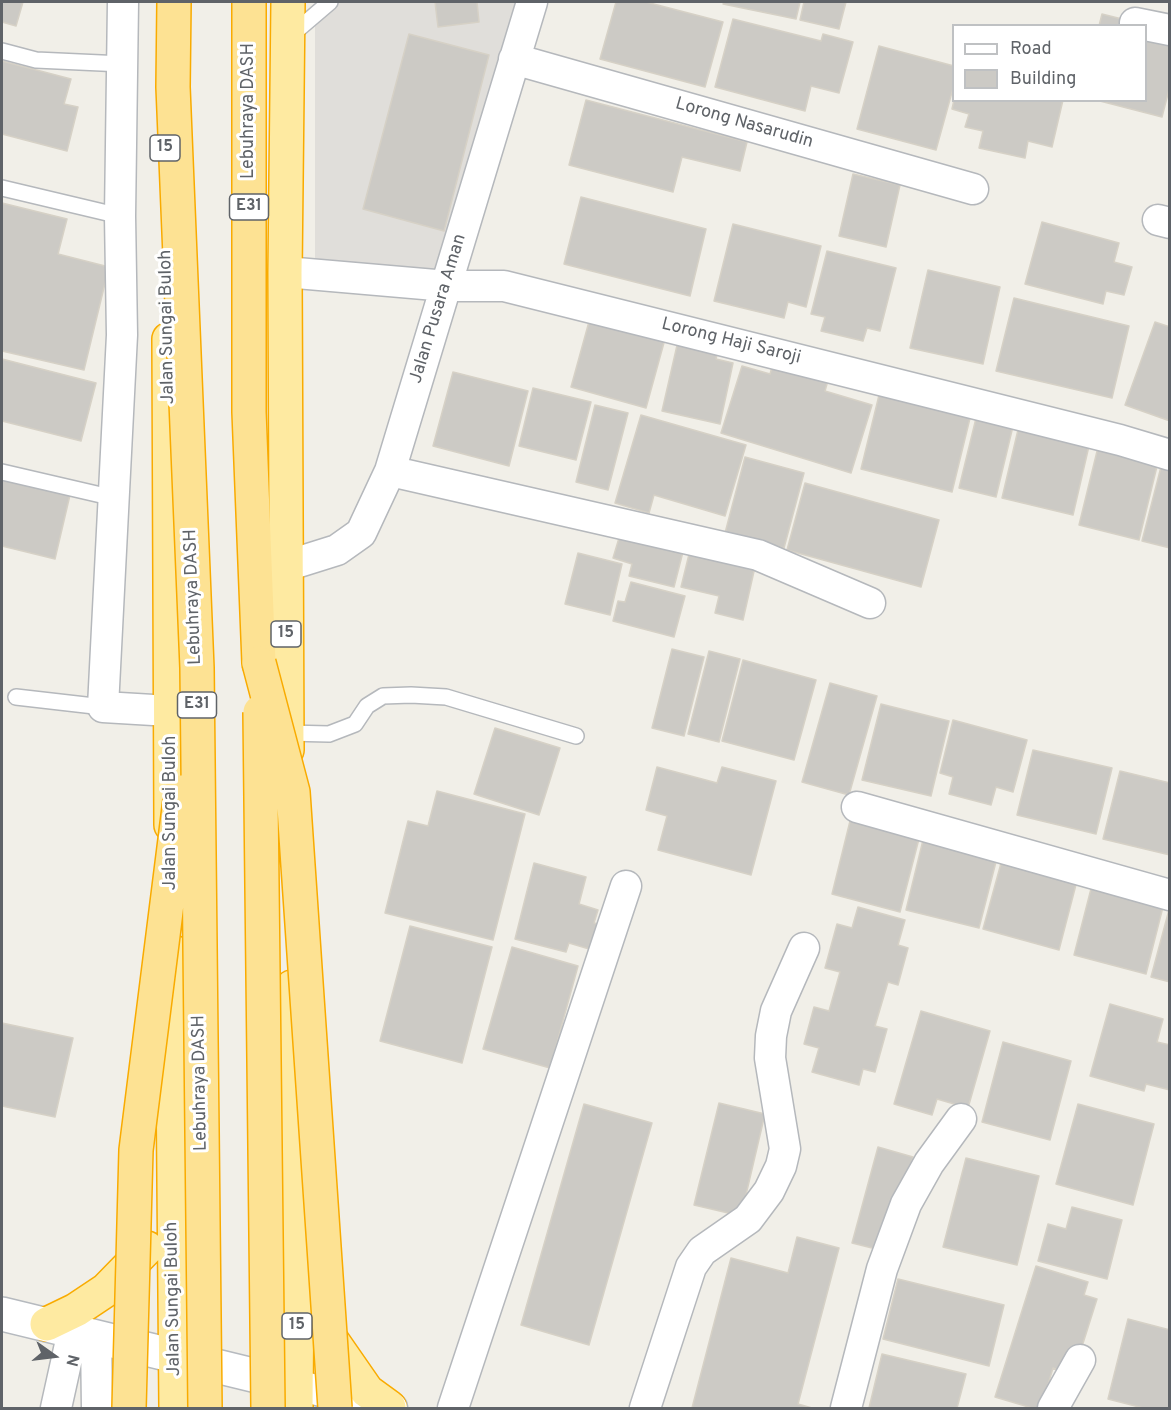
<!DOCTYPE html>
<html>
<head>
<meta charset="utf-8">
<style>
	body { margin:0 }
	#map { position:relative; width:1171px; height:1410px; overflow:hidden; background:#f1efe8; font-family:Overpass,sans-serif }
	canvas { display:block }
	.frame { position:absolute; inset:0; border:3px solid #5f6368; pointer-events:none }
	.legend { position:absolute; left:952px; top:24px; width:195px; height:78px; box-sizing:border-box; background:#fff; border:2px solid #bfc1c3; margin:0; padding:8px 10px; list-style:none; font-size:18px; color:#5f6368 }
	.legend li { display:flex; align-items:center; gap:12px; height:30px }
	.legend b { width:30px; border:2px solid #bfc1c3 }
	.north { position:absolute; left:24px; top:1326px; width:60px; height:60px; -webkit-text-stroke:4px #fff; paint-order:stroke; rotate:104deg; font-size:16px; font-weight:700; line-height:24px; text-align:center; color:#5f6368 }
	.north::after { content:''; display:block; margin:auto; width:21px; height:27px; background:#5f6368; clip-path:polygon(50% 0,100% 100%,50% 72%,0 100%) }
</style>
</head>
<body>
<div id="map">
<canvas width="1171" height="1410"></canvas>
<div class="frame"></div>
<ul class="legend">
<li><b style="height:8px;background:#fff"></b>Road</li>
<li><b style="height:16px;background:#cccac5"></b>Building</li>
</ul>
<div class="north">N</div>
</div>
<script>
const ctx = document.querySelector('canvas').getContext('2d');
ctx.lineJoin = 'round';
function paint(path, color) {
  ctx.fillStyle = color;
  ctx.fill(path, 'evenodd');
}
function shape(rows) {
  const path = new Path2D();
  for (const r of rows) {
    path.moveTo(r[0], r[1]);
    for (let i = 2; i < r.length; i += 2) path.lineTo(r[i], r[i + 1]);
  }
  return path;
}
function trace(path, color, width, dash) {
  ctx.strokeStyle = color;
  ctx.lineWidth = width;
  ctx.lineCap = dash ? 'butt' : 'round';
  ctx.setLineDash(dash || []);
  ctx.stroke(path);
}
function drawText(font, color, halo, rows, align = 'center') {
  ctx.font = font + ' Overpass,sans-serif';
  ctx.lineWidth = 6;
  ctx.setLineDash([]);
  ctx.textBaseline = 'middle';
  ctx.strokeStyle = halo;
  ctx.fillStyle = color;
  for (const [text, x, y, turn = 0] of rows) {
    ctx.save();
    ctx.translate(x, y);
    ctx.rotate((+turn || 0) * Math.PI / 180);
    ctx.textAlign = isNaN(turn) ? turn : align;
    if (halo) ctx.strokeText(text, 0, 0);
    ctx.fillText(text, 0, 0);
    ctx.restore();
  }
}
paint(shape([
	[315,2,522,2,439,270,315,262]
]), '#e0deda');
const building = shape([
	[2,2,23,2,16,26,2,22,2,2],
	[435,2,477,2,479,22,438,27,435,2],
	[616,2,646,2,723,22,705,87,600,59,616,2],
	[724,2,800,2,796,19,723,4,724,2],
	[804,2,846,2,839,29,800,20,804,2],
	[1102,14,1170,31,1170,86,1162,117,1096,100,1146,100,1146,26,1099,26,1102,14],
	[733,19,821,41,823,34,853,42,839,93,811,86,805,111,715,87,733,19],
	[409,34,489,55,444,231,363,209,409,34],
	[879,46,954,66,954,85,936,150,857,129,879,46],
	[2,61,71,79,64,104,78,107,67,151,2,134,2,61],
	[586,100,747,142,740,171,682,157,673,192,569,165,586,100],
	[954,100,1063,100,1052,147,1028,141,1025,158,979,148,983,131,965,127,969,114,952,109,954,100],
	[853,174,900,185,886,247,839,236,853,174],
	[581,197,706,229,690,296,564,264,581,197],
	[2,203,67,219,58,254,109,267,84,370,2,351,2,203],
	[1042,222,1119,243,1114,262,1132,267,1124,295,1106,291,1103,304,1025,284,1042,222],
	[733,224,821,246,806,307,788,302,784,318,714,301,733,224],
	[827,251,896,268,880,331,867,328,863,341,821,331,825,317,811,314,827,251],
	[928,270,1000,287,983,364,910,348,928,270],
	[1014,298,1129,326,1112,398,996,371,1014,298],
	[590,318,665,339,646,408,571,387,590,318],
	[1155,322,1170,327,1170,421,1125,405,1155,322],
	[678,341,718,350,716,359,733,363,720,424,662,411,678,341],
	[2,359,96,383,81,441,2,421,2,359],
	[774,360,829,377,825,391,872,405,851,473,721,433,742,366,770,374,774,360],
	[453,372,528,391,509,466,433,446,453,372],
	[881,387,972,410,952,492,861,469,881,387],
	[533,388,591,402,576,460,519,446,533,388],
	[595,405,628,413,608,490,576,482,595,405],
	[978,410,1015,418,996,497,959,488,978,410],
	[641,415,746,445,725,516,654,495,649,513,615,503,641,415],
	[1021,417,1092,433,1073,515,1002,498,1021,417],
	[1100,439,1160,454,1139,540,1079,525,1100,439],
	[745,457,804,473,784,548,725,533,745,457],
	[1163,459,1170,461,1170,548,1142,541,1163,459],
	[2,478,70,495,55,559,2,546,2,478],
	[805,483,939,520,921,587,787,550,805,483],
	[622,528,685,544,674,587,629,576,632,564,613,558,622,528],
	[692,542,757,558,743,620,715,613,719,596,681,587,692,542],
	[578,553,622,564,610,615,565,604,578,553],
	[631,582,685,596,674,637,613,621,618,601,625,602,631,582],
	[672,649,704,657,684,736,652,728,672,649],
	[709,651,740,659,719,742,688,734,709,651],
	[743,660,816,680,794,760,722,741,743,660],
	[830,683,877,696,849,795,802,782,830,683],
	[881,704,949,721,931,796,862,780,881,704],
	[953,720,1027,740,1013,792,996,787,991,805,949,794,953,777,940,773,953,720],
	[495,728,560,748,539,815,474,794,495,728],
	[1033,750,1112,768,1096,834,1017,815,1033,750],
	[657,767,717,783,722,767,776,781,751,875,658,850,667,816,646,810,657,767],
	[1120,771,1170,783,1170,855,1103,839,1120,771],
	[437,791,525,814,493,940,385,913,408,821,428,826,437,791],
	[852,813,921,831,900,912,832,894,852,813],
	[924,836,998,854,979,928,906,910,924,836],
	[1003,856,1078,877,1059,950,983,929,1003,856],
	[534,863,586,877,579,904,598,910,594,923,603,925,596,951,569,943,566,952,515,939,534,863],
	[1093,881,1165,899,1146,974,1074,955,1093,881],
	[1170,906,1170,982,1151,977,1170,906],
	[858,907,905,920,898,945,908,948,898,985,888,982,875,1026,887,1029,875,1072,863,1069,859,1085,812,1072,819,1048,804,1044,814,1007,829,1011,840,972,825,968,837,924,852,928,858,907],
	[410,926,492,947,462,1063,380,1041,410,926],
	[512,947,578,966,550,1068,483,1049,512,947],
	[1110,1004,1163,1019,1157,1042,1170,1045,1170,1090,1146,1084,1144,1091,1090,1076,1110,1004],
	[921,1011,990,1031,968,1108,937,1099,932,1115,894,1104,921,1011],
	[2,1023,73,1038,55,1117,2,1106,2,1023],
	[1003,1042,1071,1061,1050,1140,982,1122,1003,1042],
	[719,1103,765,1114,741,1216,694,1205,719,1103],
	[584,1104,652,1123,589,1345,521,1325,584,1104],
	[1078,1104,1154,1124,1133,1205,1056,1184,1078,1104],
	[878,1147,913,1157,888,1252,852,1243,878,1147],
	[966,1158,1039,1176,1017,1265,943,1247,966,1158],
	[1072,1207,1122,1220,1107,1279,1038,1261,1048,1224,1066,1229,1072,1207],
	[797,1237,839,1248,798,1404,812,1408,692,1408,731,1258,788,1273,797,1237],
	[1036,1266,1088,1282,1084,1295,1097,1299,1073,1375,1053,1368,1041,1408,1032,1408,995,1397,1036,1266],
	[898,1279,1004,1305,989,1366,883,1339,898,1279],
	[1128,1319,1170,1330,1170,1408,1143,1408,1108,1399,1128,1319],
	[882,1354,966,1374,957,1408,869,1408,882,1354]
]);
paint(building, '#cccac5');
trace(building, '#d6d1c6', 1.5);
const service = shape([
	[289,37,330,2],
	[2,51,36,60,123,64],
	[2,188,120,216],
	[2,472,114,498],
	[16,697,103,707],
	[287,733,329,734,355,724,367,706,383,696,411,695,446,697,576,736]
]);
const minor = shape([
	[123,2,120,216,122,335,103,707,170,711],
	[1135,23,1170,30],
	[514,59,973,189],
	[1158,220,1170,223],
	[285,272,447,286,504,286,1120,440,1170,455],
	[390,471,758,555,870,603],
	[286,566,337,550,361,533,390,471,532,2],
	[857,807,1170,895],
	[96,1337,97,1408],
	[296,1385,392,1408],
	[56,1408,73,1331],
	[453,1408,626,886],
	[645,1408,691,1267,702,1251,748,1219,769,1191,781,1166,785,1149,770,1058,771,1036,776,1011,804,948],
	[846,1408,882,1269,906,1204,929,1163,961,1119],
	[1053,1408,1080,1360]
]);
const secondary = shape([
	[2,1314,294,1385]
]);
const trunk = shape([
	[169,339,171,825],
	[287,750,285,272,288,2],
	[172,951,176,1408],
	[292,987,297,1267,296,1408],
	[47,1324,76,1310,106,1290,147,1248],
	[324,1329,367,1391,389,1407]
]);
const motorway = shape([
	[249,2,249,412,259,663]
]);
trace(service, '#b5b8bc', 18);
trace(minor, '#b5b8bc', 33);
trace(secondary, '#b6babf', 36);
trace(trunk, '#f9ab00', 36);
trace(motorway, '#f9ab00', 36);
trace(service, '#fff', 15);
trace(minor, '#fff', 30);
trace(secondary, '#fff', 33);
trace(trunk, '#feeaa1', 33);
trace(motorway, '#fde293', 33);
const motorwayBridge = shape([
	[174,2,173,87,197,668,205,1408],
	[259,663,293,792,335,1408],
	[260,712,268,1408],
	[129,1408,136,1150,181,792]
]);
trace(motorwayBridge, '#f9ab00', 36, []);
trace(motorwayBridge, '#fde293', 33);
for (const [x, y, w] of [
	[165,148,30],
	[249,207,39],
	[286,634,30],
	[197,705,39],
	[297,1326,30]
]) {
  const box = new Path2D();
  box.roundRect(x - w / 2, y - 13, w, 26, 4.5);
  ctx.fillStyle = '#fff';
  ctx.fill(box);
  trace(box, '#5f6368', 1.5);
}
drawText('bold 16px', '#5f6368', null, [
	["15",165,148],
	["E31",249,207],
	["15",286,634],
	["E31",197,705],
	["15",297,1326]
]);
drawText('18px', '#5f6368', '#fff', [
	["Lebuhraya DASH",249,111,-90],
	["Lorong Nasarudin",744,124,16],
	["Jalan Pusara Aman",439,309,-73],
	["Jalan Sungai Buloh",168,327,-91],
	["Lorong Haji Saroji",731,342,14],
	["Lebuhraya DASH",194,597,-92],
	["Jalan Sungai Buloh",171,813,-90],
	["Lebuhraya DASH",201,1083,-91],
	["Jalan Sungai Buloh",174,1299,-91]
]);
</script>
</body>
</html>
